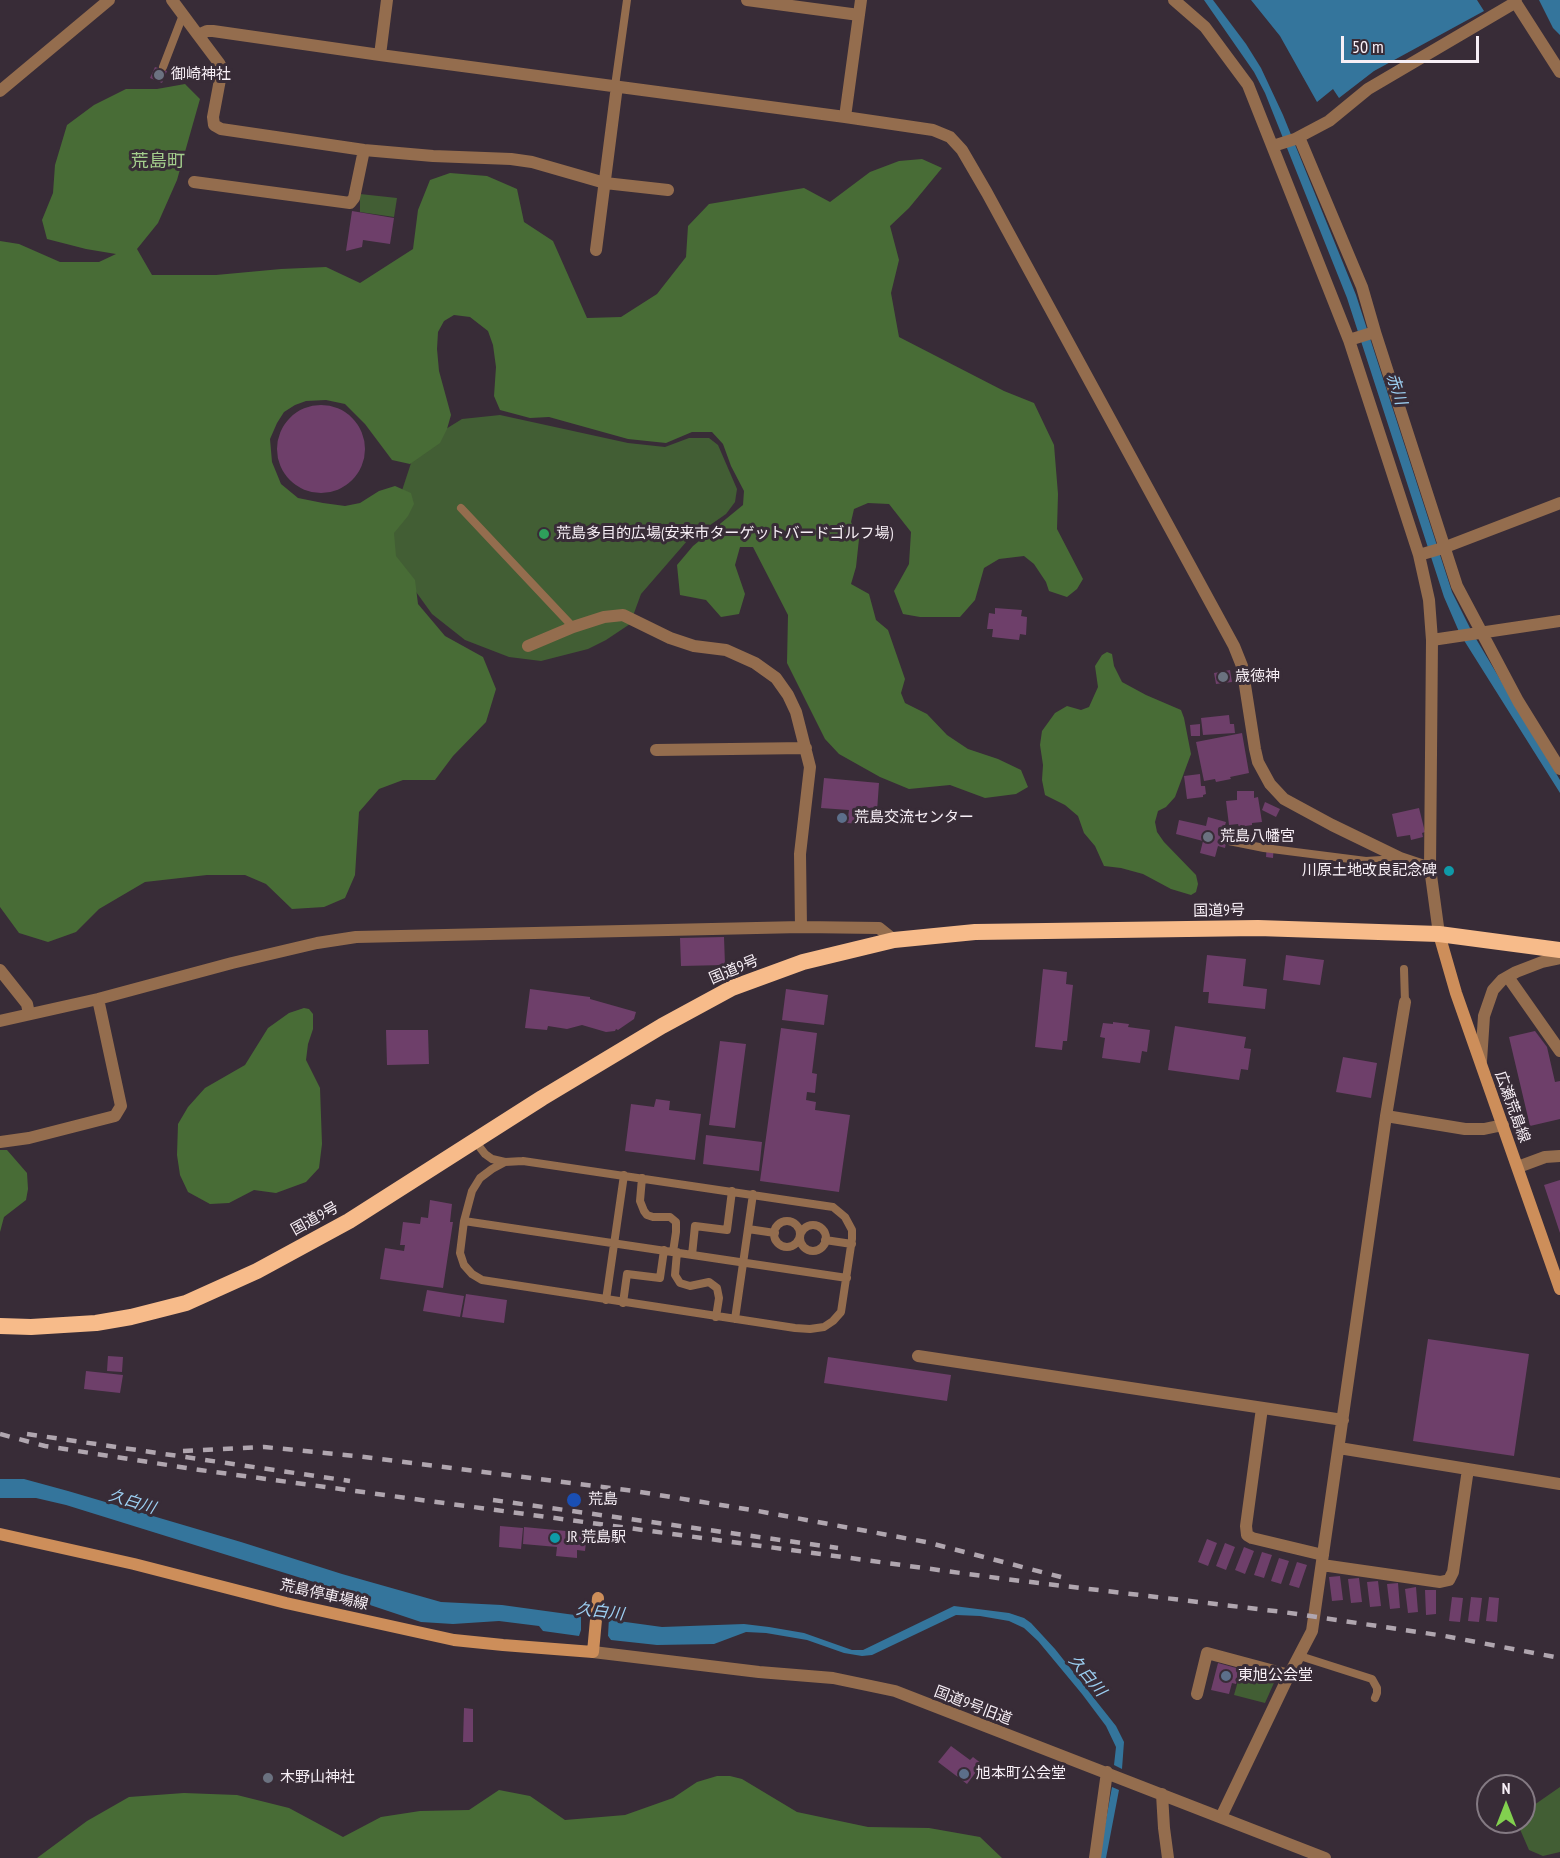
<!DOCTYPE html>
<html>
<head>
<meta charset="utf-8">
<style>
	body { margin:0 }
	#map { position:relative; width:1560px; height:1858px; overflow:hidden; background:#382c37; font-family:"PT Sans Narrow",sans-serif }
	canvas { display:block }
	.north { position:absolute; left:1476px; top:1774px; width:60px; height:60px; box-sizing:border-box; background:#382c37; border:2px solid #847a83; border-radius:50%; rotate:0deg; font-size:16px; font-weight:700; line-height:24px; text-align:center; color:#f7eff6 }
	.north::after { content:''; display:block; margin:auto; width:21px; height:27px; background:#82d04f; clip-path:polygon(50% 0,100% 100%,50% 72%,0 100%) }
	.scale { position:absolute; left:1341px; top:36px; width:138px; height:27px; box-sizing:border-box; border:3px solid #f7eff6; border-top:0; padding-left:8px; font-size:18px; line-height:21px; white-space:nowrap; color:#f7eff6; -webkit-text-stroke:4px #382c37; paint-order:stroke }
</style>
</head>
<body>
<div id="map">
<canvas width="1560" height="1858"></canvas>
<div class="north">N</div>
<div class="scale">50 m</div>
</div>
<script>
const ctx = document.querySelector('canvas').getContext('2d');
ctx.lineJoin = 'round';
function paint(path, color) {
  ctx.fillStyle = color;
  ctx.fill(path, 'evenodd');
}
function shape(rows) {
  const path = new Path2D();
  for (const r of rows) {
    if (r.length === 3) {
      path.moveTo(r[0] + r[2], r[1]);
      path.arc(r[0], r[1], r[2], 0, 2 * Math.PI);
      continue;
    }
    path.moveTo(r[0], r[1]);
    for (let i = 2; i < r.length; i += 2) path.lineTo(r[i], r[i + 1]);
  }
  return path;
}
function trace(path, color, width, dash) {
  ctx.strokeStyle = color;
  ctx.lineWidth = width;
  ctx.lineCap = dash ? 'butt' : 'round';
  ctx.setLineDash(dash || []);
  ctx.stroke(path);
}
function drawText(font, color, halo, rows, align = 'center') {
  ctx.font = font + ' "PT Sans Narrow","Noto Sans JP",sans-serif';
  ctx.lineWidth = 6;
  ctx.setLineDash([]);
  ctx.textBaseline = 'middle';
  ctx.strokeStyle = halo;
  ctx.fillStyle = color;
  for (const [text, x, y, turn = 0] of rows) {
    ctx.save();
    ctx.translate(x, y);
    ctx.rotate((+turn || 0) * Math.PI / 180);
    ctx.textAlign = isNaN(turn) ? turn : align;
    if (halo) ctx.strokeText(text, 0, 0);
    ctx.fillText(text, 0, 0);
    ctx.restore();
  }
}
paint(shape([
	[360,194,397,198,394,217,360,212],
	[500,415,628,443,665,447,689,438,709,438,718,445,737,489,735,502,726,514,687,541,641,594,630,624,606,640,588,649,541,661,509,657,465,640,432,614,393,560,390,527,413,457,441,432,462,419],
	[1242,1667,1277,1676,1265,1703,1234,1695],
	[1560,1787,1560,1852,1543,1856,1529,1850,1519,1827,1519,1822,1524,1822,1524,1812]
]), '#425e34');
paint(shape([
	[185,84,200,99,177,180,158,223,137,249,152,275,216,275,281,269,326,267,360,283,413,249,418,210,430,180,450,173,487,176,517,189,524,222,553,241,587,318,621,317,657,294,686,257,688,226,709,204,804,188,830,202,870,172,899,161,922,159,942,168,909,208,890,226,899,260,891,293,899,337,1004,391,1034,403,1054,445,1058,494,1057,529,1083,579,1077,589,1067,597,1049,591,1046,582,1034,564,1024,556,999,559,984,568,975,600,960,617,920,617,903,614,894,591,909,564,911,532,889,504,868,503,854,509,851,522,859,539,856,567,851,584,869,594,876,620,888,630,905,679,901,693,905,703,927,714,947,735,968,749,998,759,1021,770,1028,787,1016,794,985,798,950,785,909,789,880,777,839,754,825,739,787,663,788,615,753,547,740,547,735,565,745,594,739,614,721,617,706,600,680,595,677,565,693,546,743,505,744,491,731,466,723,444,712,432,692,432,666,443,628,439,549,417,530,418,500,410,494,396,496,367,493,345,488,331,470,317,454,315,444,321,438,332,437,349,439,371,451,415,447,429,440,443,410,464,392,460,365,424,345,404,326,400,306,401,295,405,284,412,277,423,270,439,272,462,281,484,298,498,323,503,345,506,360,503,379,491,395,486,411,493,414,504,408,516,394,533,396,556,415,580,418,604,445,636,483,657,496,689,486,722,453,756,435,780,403,780,379,789,359,812,355,875,345,898,324,907,292,909,266,884,245,875,207,875,145,882,99,909,76,932,48,942,19,933,0,907,0,241,19,244,60,262,99,262,116,254,86,249,47,239,42,220,53,193,55,165,67,125,94,105,126,89,157,89],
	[1107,652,1112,654,1114,666,1122,682,1146,695,1181,710,1184,718,1191,754,1175,797,1166,807,1158,811,1155,822,1157,832,1164,842,1196,875,1198,884,1196,892,1191,895,1171,889,1143,874,1121,868,1104,866,1095,846,1084,833,1078,816,1065,805,1045,795,1042,780,1043,765,1040,745,1042,731,1055,713,1067,706,1081,710,1089,707,1098,687,1095,666,1102,655],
	[304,1008,309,1009,313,1014,313,1029,308,1044,306,1060,320,1088,322,1144,319,1168,306,1182,276,1193,254,1190,229,1203,210,1204,188,1192,180,1175,177,1155,178,1124,188,1107,205,1088,245,1065,268,1028,289,1013],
	[0,1150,7,1150,27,1173,28,1189,26,1200,4,1217,0,1232],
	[717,1776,730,1776,742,1779,797,1812,868,1827,929,1828,980,1837,1002,1858,37,1858,87,1821,129,1797,184,1793,237,1795,289,1808,343,1837,381,1817,420,1811,469,1810,499,1790,530,1796,565,1820,625,1815,673,1798,697,1782]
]), '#486c36');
paint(shape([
	[1204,0,1213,0,1246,44,1261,68,1283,115,1356,295,1452,592,1472,632,1560,780,1560,793,1460,634,1444,597,1347,298,1265,93,1254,72],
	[1251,0,1477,0,1484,11,1374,71,1339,98,1333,89,1317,102,1280,36],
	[1539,0,1560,0,1560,35,1553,28],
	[0,1479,24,1479,68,1491,241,1542,342,1574,441,1602,502,1605,662,1627,744,1624,769,1627,804,1633,852,1650,863,1650,954,1606,1009,1613,1024,1618,1031,1623,1055,1649,1116,1726,1124,1742,1122,1769,1114,1765,1116,1747,1106,1726,1082,1694,1038,1641,1024,1628,1009,1621,980,1616,956,1615,872,1655,862,1656,844,1653,807,1640,766,1633,746,1632,714,1644,657,1645,611,1640,608,1636,579,1636,543,1631,539,1626,499,1621,453,1624,421,1622,343,1596,314,1582,66,1505,36,1498,0,1498],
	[1112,1787,1119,1790,1106,1858,1099,1858]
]), '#34759c');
paint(shape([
	[581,1613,609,1617,608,1636,611,1642,606,1639,576,1639,579,1636,581,1630]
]), '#382c37');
paint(shape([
	[155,67,167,71,162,83,150,78],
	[352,211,394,218,390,244,363,240,362,247,346,251],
	[321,449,44],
	[995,608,1022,610,1021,616,1027,617,1026,635,1020,634,1019,640,992,637,993,629,987,629,989,613,995,614],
	[1230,670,1232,682,1216,684,1214,673],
	[1229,715,1230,724,1234,724,1235,733,1203,735,1201,718],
	[1200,724,1200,736,1191,736,1190,725],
	[1242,733,1249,773,1230,777,1231,779,1216,782,1215,779,1204,781,1196,742],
	[1200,774,1201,786,1205,786,1206,794,1203,795,1203,797,1187,799,1184,776],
	[824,778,879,783,876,825,847,823,849,810,821,808],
	[1237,791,1254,791,1254,798,1258,797,1262,822,1252,823,1252,825,1239,827,1238,824,1229,825,1226,801,1237,800],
	[1265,802,1280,809,1276,817,1262,810],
	[1419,808,1425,832,1422,833,1423,837,1411,840,1410,835,1397,837,1392,814],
	[1208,817,1226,822,1223,832,1228,833,1225,848,1218,846,1215,857,1200,853,1203,841,1176,834,1179,820,1206,826],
	[1267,842,1274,843,1273,858,1266,857],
	[724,937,725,965,681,966,680,938],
	[1207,955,1246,959,1243,986,1267,989,1265,1009,1208,1003,1209,992,1203,992],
	[1286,955,1324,960,1320,985,1283,980],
	[1043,969,1067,972,1066,984,1073,985,1067,1041,1063,1041,1062,1050,1035,1047],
	[530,989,590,997,590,999,636,1012,634,1019,618,1030,616,1029,615,1031,606,1032,582,1025,567,1029,548,1026,547,1030,525,1028],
	[786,989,828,995,824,1025,782,1020],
	[1113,1022,1129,1024,1128,1027,1150,1030,1147,1052,1142,1051,1140,1063,1102,1058,1105,1038,1100,1037,1103,1023,1113,1024],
	[1175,1026,1246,1037,1244,1048,1251,1049,1248,1070,1241,1069,1239,1080,1168,1070],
	[781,1028,817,1033,812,1073,817,1074,815,1093,807,1092,806,1100,816,1102,815,1110,850,1115,839,1192,760,1181],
	[386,1030,428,1030,429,1064,387,1065],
	[1535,1031,1547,1047,1555,1082,1560,1081,1560,1119,1530,1126,1509,1037],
	[720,1041,746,1044,735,1128,709,1125],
	[1343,1057,1377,1063,1371,1098,1336,1092],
	[656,1099,670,1101,669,1110,701,1114,695,1160,625,1151,631,1104,654,1107],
	[706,1135,762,1142,759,1171,703,1164],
	[1560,1180,1560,1233,1544,1185],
	[430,1200,452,1204,450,1222,453,1222,443,1288,380,1279,385,1248,404,1251,405,1245,400,1245,403,1222,420,1224,421,1217,428,1218],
	[427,1290,464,1296,460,1317,423,1311],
	[466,1294,507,1300,504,1323,462,1317],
	[1428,1339,1529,1354,1514,1456,1413,1441],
	[108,1356,123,1357,122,1372,107,1371],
	[828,1357,951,1375,947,1401,824,1383],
	[86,1371,123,1375,120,1393,84,1389],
	[500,1526,523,1528,521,1549,499,1547],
	[524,1527,587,1533,585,1551,577,1550,577,1558,556,1556,557,1547,523,1544],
	[1207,1539,1217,1543,1208,1566,1198,1562],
	[1225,1543,1235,1547,1226,1570,1216,1566],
	[1244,1547,1254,1551,1245,1574,1235,1570],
	[1262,1552,1272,1555,1264,1578,1254,1575],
	[1279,1558,1289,1561,1281,1584,1271,1581],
	[1297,1562,1307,1565,1299,1588,1289,1585],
	[1340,1576,1343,1600,1332,1601,1329,1577],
	[1359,1578,1362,1602,1351,1603,1348,1579],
	[1378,1581,1381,1606,1370,1607,1367,1582],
	[1398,1583,1400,1608,1390,1609,1387,1584],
	[1416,1587,1418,1612,1408,1613,1405,1589],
	[1425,1590,1436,1590,1436,1614,1426,1615],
	[1452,1597,1463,1598,1460,1622,1449,1621],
	[1471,1597,1482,1598,1479,1622,1468,1621],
	[1489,1597,1499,1598,1497,1622,1486,1621],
	[1218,1663,1240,1669,1236,1684,1232,1683,1229,1694,1211,1690],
	[464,1708,473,1709,473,1742,463,1742],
	[951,1746,970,1760,973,1757,982,1764,967,1784,938,1762]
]), '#6e3f6a');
trace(shape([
	[163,67,183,15],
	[615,86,627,0],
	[461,508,573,627],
	[1229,841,1264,848,1366,861,1397,859],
	[1404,969,1405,1002],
	[475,1141,485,1154,492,1159,505,1162],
	[523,1161,833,1207,845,1217,852,1230,852,1239,841,1312,833,1321,824,1327,810,1329,795,1328,482,1280,472,1274,464,1265,460,1253,464,1221,472,1191,480,1178,492,1169,505,1162,523,1161],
	[642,1178,640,1201,644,1211,647,1215,653,1217,670,1217,676,1222,676,1232,673,1252],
	[464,1221,847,1278],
	[787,1234,13],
	[813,1238,13],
	[748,1229,775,1233],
	[825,1240,852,1244],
	[677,1252,675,1275,680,1283,690,1286,709,1282,717,1288,719,1298,716,1317],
	[692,1255,695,1226,727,1230,732,1191],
	[606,1300,624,1175],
	[623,1303,627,1274,660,1278,664,1250],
	[735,1319,753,1194],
	[1300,1656,1372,1679,1377,1688,1377,1693,1375,1698]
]), '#946d4e', 8);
trace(shape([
	[172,0,198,35,207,31,213,31,380,55,845,117,933,130,950,137,962,150,987,193,1234,646,1242,666,1255,749,1258,762,1270,784,1284,799,1332,825,1400,858,1430,868],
	[747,0,859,15],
	[1174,0,1205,27,1248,85,1349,340,1419,555,1429,600,1432,640,1430,868,1439,934],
	[1514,0,1560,72],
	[198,35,219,63,222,69,213,117,214,125,221,129,364,150,433,156,511,159,532,162,605,183,668,190],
	[380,55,387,0],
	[0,91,109,0],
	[845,117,861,0],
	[1299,137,1362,287,1375,332],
	[1273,146,1295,139,1329,121,1368,89,1516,2],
	[194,182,350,203,354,198,364,150],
	[596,250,617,86],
	[1349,340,1375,332,1457,586,1518,701,1560,769],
	[1419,555,1443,548,1560,503],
	[1432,640,1560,621],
	[528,646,573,627,604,617,623,615,670,638,694,646,726,650,755,663,776,678,788,695,796,712,810,767,800,854,801,927],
	[656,750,806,748],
	[0,970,27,1004,29,1014],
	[1508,977,1560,1051],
	[0,1021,98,999,232,963,317,943,356,937,801,927,879,928,894,940],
	[1481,1061,1484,1016,1493,990,1502,980,1516,972,1542,962,1560,958],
	[1386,1116,1405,1002],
	[0,1142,29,1138,115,1116,121,1106,98,999],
	[1518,1167,1545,1157,1560,1156],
	[918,1356,1343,1420],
	[1262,1408,1246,1526,1247,1535,1252,1538,1323,1555],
	[1339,1448,1560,1484],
	[1322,1565,1440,1582,1449,1580,1453,1572,1468,1469],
	[593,1652,759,1672,833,1678,895,1691,1325,1858],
	[1197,1694,1207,1653,1289,1675],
	[1162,1794,1164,1828,1168,1858],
	[1221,1817,1289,1675,1312,1631,1386,1116,1465,1129,1484,1129,1503,1125],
	[1095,1858,1107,1772]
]), '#946d4e', 12);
trace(shape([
	[1439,934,1456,993,1560,1289],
	[0,1534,134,1564,286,1603,454,1640,503,1645,593,1652,598,1598]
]), '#cd8e5a', 12);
trace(shape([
	[0,1326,31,1327,96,1323,131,1317,186,1303,257,1271,349,1221,542,1098,662,1026,732,988,803,962,894,940,975,932,1258,928,1439,934,1560,950]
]), '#f7bb8a', 16);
trace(shape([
	[0,1434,45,1446,200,1470,1005,1579,1283,1612,1445,1636,1560,1658],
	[27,1434,350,1481],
	[183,1451,264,1447,356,1456,634,1491,758,1511,926,1542,1061,1577],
	[493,1500,838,1548]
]), '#b0a6af', 4.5, [10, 10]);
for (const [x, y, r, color] of [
	[159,75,6,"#6b7280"],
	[544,534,6,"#2e9e5b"],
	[1223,677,6,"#6b7280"],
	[842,818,6,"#5c6f8a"],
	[1208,837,6,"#6b7280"],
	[1449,871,6,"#0f9aa8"],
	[574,1500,8,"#1a4fb4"],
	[555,1538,6,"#0f9aa8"],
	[1226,1676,6,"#5c6f8a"],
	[964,1774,6,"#5c6f8a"],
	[268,1778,6,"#6b7280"]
]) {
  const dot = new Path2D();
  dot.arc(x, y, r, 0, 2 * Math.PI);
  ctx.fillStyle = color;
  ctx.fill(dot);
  trace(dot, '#382c37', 2);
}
drawText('15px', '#f7eff6', '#382c37', [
	["御崎神社",171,75],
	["荒島多目的広場(安来市ターゲットバードゴルフ場)",556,534],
	["歳徳神",1235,677],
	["荒島交流センター",854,818],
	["荒島八幡宮",1220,837],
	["川原土地改良記念碑",1437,871,"right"],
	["荒島",588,1500],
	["JR 荒島駅",567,1538],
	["東旭公会堂",1238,1676],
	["旭本町公会堂",976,1774],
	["木野山神社",280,1778]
], 'left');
drawText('15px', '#f7eff6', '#382c37', [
	["国道9号",1219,911,-1],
	["国道9号",734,970,-23],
	["広瀬荒島線",1512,1107,70],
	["国道9号",315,1219,-29],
	["荒島停車場線",324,1595,13],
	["国道9号旧道",973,1706,21]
]);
drawText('italic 16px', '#9dd0f3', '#382c37', [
	["赤川",1396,389,72],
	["久白川",132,1502,17],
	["久白川",600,1612,7],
	["久白川",1087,1676,50]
]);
drawText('18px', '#a4ce8d', '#382c37', [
	["荒島町",158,162]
]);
</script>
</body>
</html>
